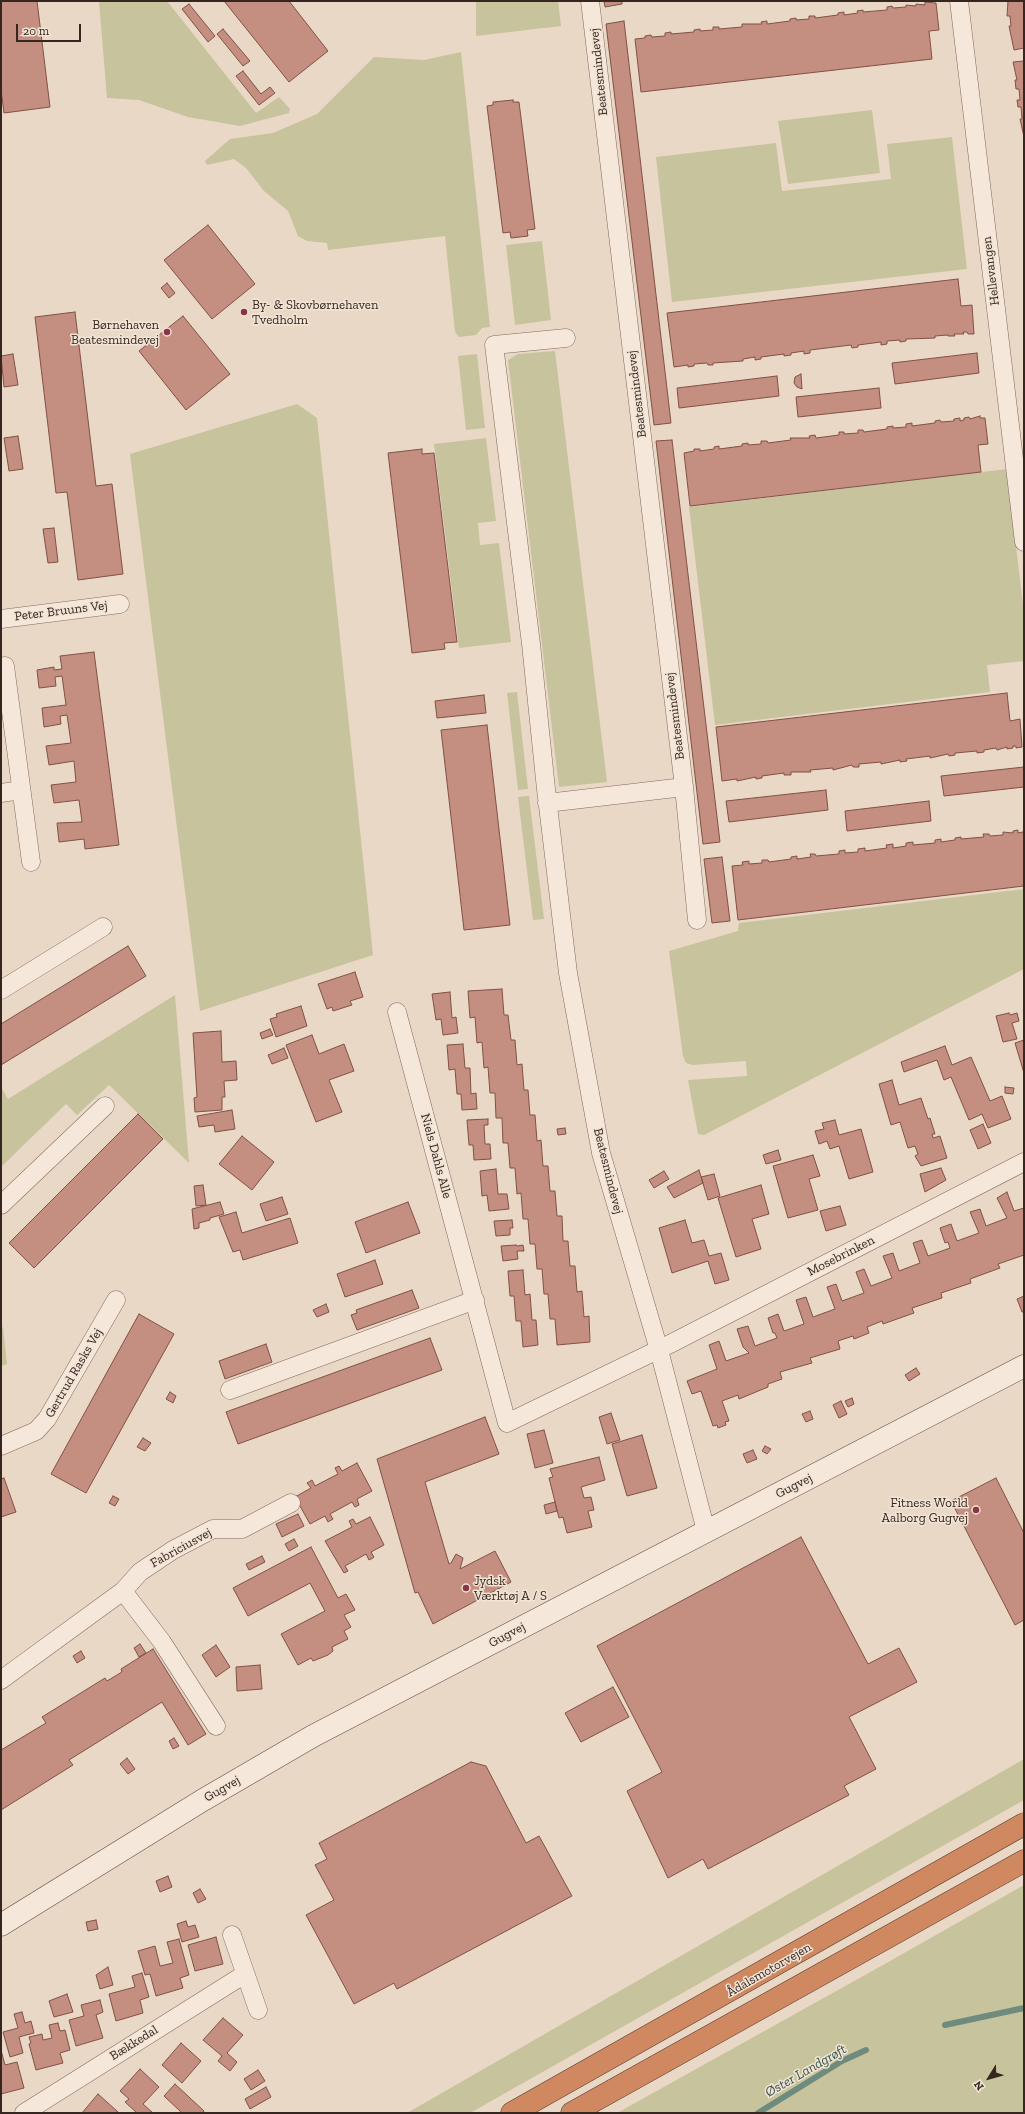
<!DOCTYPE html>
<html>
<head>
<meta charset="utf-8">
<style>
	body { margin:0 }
	#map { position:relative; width:1025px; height:2114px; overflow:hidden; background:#ead8c7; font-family:"Zilla Slab",serif }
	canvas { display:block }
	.frame { position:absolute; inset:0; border:2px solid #352620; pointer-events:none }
	.north { position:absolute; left:969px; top:2058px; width:40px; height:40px; -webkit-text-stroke:3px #f2e4d5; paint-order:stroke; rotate:233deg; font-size:11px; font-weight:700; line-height:16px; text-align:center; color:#352620 }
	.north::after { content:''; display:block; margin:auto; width:14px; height:18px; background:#352620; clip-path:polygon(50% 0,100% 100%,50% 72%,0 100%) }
	.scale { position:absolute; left:16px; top:24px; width:65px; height:18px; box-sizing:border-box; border:2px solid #352620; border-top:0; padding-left:5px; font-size:12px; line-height:14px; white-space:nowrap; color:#352620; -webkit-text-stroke:3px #f2e4d5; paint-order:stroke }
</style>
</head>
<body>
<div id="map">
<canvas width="1025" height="2114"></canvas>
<div class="frame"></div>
<div class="north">N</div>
<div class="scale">20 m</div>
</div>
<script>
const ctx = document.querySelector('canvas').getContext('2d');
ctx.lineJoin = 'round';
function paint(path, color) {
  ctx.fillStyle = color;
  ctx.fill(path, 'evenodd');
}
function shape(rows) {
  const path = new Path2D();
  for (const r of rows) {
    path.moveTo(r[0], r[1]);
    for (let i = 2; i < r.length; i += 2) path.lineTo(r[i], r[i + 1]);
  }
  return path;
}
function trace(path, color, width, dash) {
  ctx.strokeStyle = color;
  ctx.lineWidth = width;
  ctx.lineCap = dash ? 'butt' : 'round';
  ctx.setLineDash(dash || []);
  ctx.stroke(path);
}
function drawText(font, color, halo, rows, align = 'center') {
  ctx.font = font + ' "Zilla Slab",serif';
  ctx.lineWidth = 3;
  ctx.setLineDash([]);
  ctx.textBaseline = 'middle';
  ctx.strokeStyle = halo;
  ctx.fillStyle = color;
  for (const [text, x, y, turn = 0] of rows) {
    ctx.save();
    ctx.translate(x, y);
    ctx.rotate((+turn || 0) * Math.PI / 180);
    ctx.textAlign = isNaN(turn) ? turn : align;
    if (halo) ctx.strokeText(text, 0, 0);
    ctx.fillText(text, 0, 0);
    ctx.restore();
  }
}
paint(shape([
	[99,1,167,1,256,113,279,97,290,109,289,113,240,126,188,117,139,100,107,98],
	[476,1,558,1,561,26,476,36],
	[461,52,490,327,482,328,476,335,459,337,455,332,445,236,328,250,327,243,307,241,298,236,288,211,264,191,246,168,234,159,207,165,205,161,230,139,273,133,317,114,374,57,424,60],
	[872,110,880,173,788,184,778,121],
	[952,137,967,269,672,302,656,157,776,143,782,191,891,179,887,144],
	[542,241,551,320,515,325,506,245],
	[555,351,607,782,559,787,508,360,518,354],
	[477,354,485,428,466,430,458,356],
	[297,404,317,418,373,955,200,1011,130,454],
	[486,438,496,521,478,523,480,545,499,543,511,642,459,648,434,444],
	[1007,469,1024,614,1024,661,987,665,990,692,715,725,689,507],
	[517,692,528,789,518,790,507,693],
	[529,796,544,919,533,920,518,797],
	[1024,889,1024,969,704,1135,698,1134,688,1080,747,1076,746,1061,693,1065,686,1063,683,1056,669,951,738,931,739,923],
	[175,995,189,1163,109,1085,77,1115,66,1104,1,1167,1,1087,8,1099],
	[3,1327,7,1364,1,1366,1,1328],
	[1024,1759,1024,1800,470,2113,407,2113],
	[1024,1885,1024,2113,617,2113,883,1965]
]), '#c7c39c');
trace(shape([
	[945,2025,1024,2008],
	[758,2113,842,2061,866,2050]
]), '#6f8b7e', 6);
const building = shape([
	[1,1,37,1,50,107,4,113,1,90,1,1],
	[224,1,289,1,328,51,289,82,224,1],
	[604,1,622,1,622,4,605,7,604,1],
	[1008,1,1024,1,1024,48,1014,50,1009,26,1011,26,1010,16,1007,16,1008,1],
	[925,2,936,3,939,30,929,31,932,59,641,92,635,39,645,38,645,36,651,35,652,37,665,36,665,33,671,32,671,34,694,32,694,30,700,29,700,31,713,30,713,27,719,27,719,29,742,27,742,24,762,24,761,22,767,21,767,24,790,21,790,19,796,18,796,20,809,19,809,16,815,16,815,18,838,15,838,13,844,12,844,15,858,13,857,11,863,10,863,12,887,10,887,7,892,6,893,8,906,7,906,5,916,6,916,4,925,5,925,2],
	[189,4,215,36,208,42,182,9,189,4],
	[624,21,671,423,654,425,606,24,624,21],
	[223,29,250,61,243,66,217,34,223,29],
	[1024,61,1024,137,1020,119,1022,119,1021,107,1018,107,1017,100,1020,100,1019,89,1016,89,1015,80,1017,80,1013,62,1024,61],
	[243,71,261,94,270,87,275,93,259,105,236,76,243,71],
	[513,100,513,102,519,102,535,229,527,230,528,236,511,238,510,232,503,233,487,106,493,105,493,102,513,100],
	[208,225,255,284,212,319,164,260,208,225],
	[958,279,961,306,972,305,974,334,968,334,967,332,963,332,964,334,954,334,955,336,948,336,948,335,935,336,935,338,906,339,906,341,900,342,900,340,887,341,887,344,881,345,881,342,858,345,858,347,852,348,851,345,810,350,810,353,804,354,804,351,791,353,791,355,784,356,784,354,761,357,761,359,755,360,755,357,743,359,743,361,713,363,713,365,708,365,707,363,694,364,694,366,688,367,688,365,674,367,667,313,958,279],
	[167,283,175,293,169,298,161,288,167,283],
	[75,312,96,486,112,484,123,574,78,580,67,492,56,493,35,317,75,312],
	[183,316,230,374,186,410,139,351,183,316],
	[977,353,979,373,895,384,892,363,977,353],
	[13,354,18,385,4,387,1,356,13,354],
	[801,374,802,389,797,387,794,383,795,377,801,374],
	[777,376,779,396,679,408,677,388,777,376],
	[879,388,881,408,798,417,796,397,879,388],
	[980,416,980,418,985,418,988,444,978,445,981,472,690,506,684,453,694,451,694,449,700,449,700,451,714,449,714,447,719,446,719,449,742,446,742,444,748,443,748,445,761,444,761,441,767,441,768,443,791,440,790,438,810,438,809,436,815,435,816,438,839,435,839,432,844,432,844,434,858,433,858,430,863,430,864,432,887,429,887,427,893,426,893,428,906,427,906,424,912,423,912,426,935,423,935,421,940,420,941,422,954,421,954,419,960,418,960,421,964,420,964,418,969,417,970,419,980,416],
	[18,436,23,469,9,471,4,438,18,436],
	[672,440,720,842,703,844,656,441,672,440],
	[422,449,422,454,434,453,457,642,444,643,445,649,412,653,388,453,422,449],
	[54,528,58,562,48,563,43,529,54,528],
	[94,652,119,845,85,849,84,839,59,842,57,823,82,822,79,800,54,803,51,785,76,782,74,761,49,765,46,746,71,743,67,715,60,716,61,724,44,727,42,708,66,705,62,676,55,677,56,686,39,688,37,670,54,667,54,670,62,669,60,656,94,652],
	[1007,693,1010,721,1020,719,1022,747,1016,748,1016,746,1013,746,1013,748,1007,749,1007,747,997,750,996,748,984,750,984,752,977,753,977,751,955,753,955,755,949,756,948,754,930,758,930,756,906,759,907,761,900,762,900,760,881,764,881,762,859,764,859,767,853,767,852,765,833,770,833,768,810,770,811,772,791,772,791,775,784,775,784,773,762,776,762,778,756,779,756,777,737,781,737,779,722,781,716,727,1007,693],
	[484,695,486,713,437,718,435,701,484,695],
	[487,725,510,925,464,930,441,730,487,725],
	[1024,767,1024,787,944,796,941,776,1024,767],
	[826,790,828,810,729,822,726,801,826,790],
	[929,801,931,821,847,831,845,811,929,801],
	[1024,829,1024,886,738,920,732,866,743,865,742,862,749,861,749,864,762,863,762,860,768,860,769,862,791,859,791,857,797,856,797,859,811,857,810,854,815,854,816,856,839,854,839,851,845,850,845,853,858,852,858,849,865,848,865,851,887,848,886,845,893,844,893,848,906,846,906,843,913,842,913,845,935,843,935,840,941,839,941,842,955,840,955,838,961,837,961,839,984,837,983,834,989,834,990,836,1003,835,1003,832,1013,833,1013,831,1018,830,1018,833,1023,832,1024,829],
	[722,857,730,921,712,923,704,859,722,857],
	[128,946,146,976,1,1065,1,1024,128,946],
	[355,972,363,997,350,1001,352,1005,333,1011,332,1007,327,1009,318,984,355,972],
	[502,989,504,1015,508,1015,511,1040,515,1040,517,1065,522,1064,524,1090,528,1090,530,1115,535,1115,537,1141,541,1140,543,1166,548,1166,550,1191,555,1191,557,1216,562,1216,563,1241,568,1241,570,1266,575,1266,577,1292,582,1291,584,1317,589,1316,590,1342,557,1345,555,1319,550,1319,548,1294,544,1294,542,1269,537,1269,535,1244,530,1244,528,1219,523,1219,521,1193,517,1194,515,1168,510,1168,508,1143,503,1143,502,1118,496,1118,495,1093,490,1093,488,1067,484,1068,482,1042,477,1043,475,1017,470,1018,468,991,502,989],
	[450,992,452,1018,456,1017,458,1033,443,1035,441,1019,436,1020,432,994,450,992],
	[301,1006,307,1026,276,1037,270,1019,277,1017,276,1014,301,1006],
	[1009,1013,1010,1015,1017,1013,1019,1021,1012,1023,1017,1039,1003,1042,996,1016,1009,1013],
	[270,1029,273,1035,262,1039,260,1033,270,1029],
	[221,1031,222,1062,236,1061,237,1080,224,1081,225,1097,222,1097,222,1110,195,1112,194,1098,197,1097,193,1033,221,1031],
	[312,1035,319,1054,344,1044,354,1071,329,1080,342,1112,316,1122,286,1045,312,1035],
	[1024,1040,1024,1073,1015,1043,1024,1040],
	[463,1044,465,1068,470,1068,471,1094,476,1093,477,1109,462,1110,461,1094,457,1094,455,1069,449,1070,447,1045,463,1044],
	[945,1046,952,1065,971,1057,990,1101,1002,1096,1011,1119,988,1128,982,1114,969,1120,951,1077,944,1080,937,1060,904,1072,901,1062,945,1046],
	[284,1048,288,1058,272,1064,268,1055,284,1048],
	[892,1080,899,1105,921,1098,928,1119,930,1118,935,1134,932,1134,933,1138,940,1136,947,1158,921,1166,915,1156,918,1154,915,1146,908,1148,900,1122,891,1125,879,1084,892,1080],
	[1005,1087,1014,1088,1013,1094,1005,1093,1005,1087],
	[232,1110,235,1129,215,1132,214,1125,199,1127,197,1116,232,1110],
	[138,1114,163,1139,34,1268,9,1243,138,1114],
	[488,1119,488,1125,484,1125,485,1144,490,1144,491,1159,474,1160,473,1145,469,1145,467,1120,488,1119],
	[835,1120,839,1135,861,1129,873,1172,849,1179,839,1146,830,1149,827,1141,819,1144,815,1131,824,1129,822,1123,835,1120],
	[983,1124,991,1143,978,1149,970,1130,983,1124],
	[565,1128,566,1134,558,1135,557,1129,565,1128],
	[242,1136,274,1162,252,1190,219,1164,242,1136],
	[778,1150,781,1160,766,1164,763,1155,778,1150],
	[813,1155,820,1176,809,1179,818,1210,788,1218,773,1166,813,1155],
	[941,1168,946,1180,925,1192,920,1174,941,1168],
	[496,1169,498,1194,507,1194,509,1209,489,1211,487,1195,482,1196,480,1171,496,1169],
	[699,1170,703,1183,674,1198,667,1187,699,1170],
	[664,1171,669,1179,654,1188,649,1180,664,1171],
	[714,1174,720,1196,708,1200,701,1177,714,1174],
	[203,1185,206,1205,196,1206,194,1186,203,1185],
	[761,1185,769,1214,752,1219,761,1249,736,1257,718,1198,761,1185],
	[1007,1192,1014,1211,1024,1208,1024,1255,998,1264,1000,1268,970,1279,971,1283,941,1293,942,1298,912,1308,914,1313,883,1324,882,1321,867,1327,869,1333,854,1339,853,1336,838,1341,840,1349,810,1358,812,1363,780,1372,782,1379,768,1384,768,1387,739,1399,738,1395,722,1401,729,1421,725,1422,726,1425,718,1428,717,1425,713,1426,701,1391,692,1394,687,1381,717,1369,709,1345,719,1341,726,1361,749,1353,743,1347,737,1329,748,1326,755,1346,777,1338,775,1333,773,1333,768,1318,778,1314,784,1331,804,1324,796,1300,806,1297,813,1317,835,1309,827,1287,836,1284,842,1301,864,1293,856,1272,864,1269,871,1286,892,1278,883,1256,893,1253,899,1271,920,1263,913,1243,922,1240,928,1256,950,1248,948,1242,945,1243,940,1228,951,1224,957,1241,979,1233,970,1212,980,1209,986,1226,1007,1218,997,1198,1007,1192],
	[282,1197,288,1214,266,1221,260,1204,282,1197],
	[220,1202,224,1214,210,1218,210,1220,199,1223,199,1228,194,1229,192,1209,220,1202],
	[408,1202,420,1233,366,1253,355,1222,408,1202],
	[840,1206,846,1225,826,1231,820,1211,840,1206],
	[236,1212,242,1233,290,1218,298,1243,243,1260,240,1250,233,1252,219,1217,236,1212],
	[512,1220,513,1228,510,1228,510,1235,496,1236,494,1221,512,1220],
	[685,1220,692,1243,704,1240,709,1256,721,1253,729,1280,715,1284,708,1261,672,1273,659,1228,685,1220],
	[516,1245,517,1246,523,1245,524,1251,517,1251,518,1259,503,1261,501,1246,516,1245],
	[375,1260,383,1284,345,1297,337,1274,375,1260],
	[523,1270,525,1295,530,1294,532,1320,536,1320,538,1345,523,1347,521,1321,516,1321,514,1296,510,1296,508,1271,523,1270],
	[412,1290,419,1308,357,1330,351,1315,357,1313,356,1310,412,1290],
	[1024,1296,1024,1312,1022,1312,1017,1299,1024,1296],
	[326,1304,329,1312,317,1317,313,1310,326,1304],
	[139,1314,174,1334,86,1493,51,1474,139,1314],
	[430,1338,442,1370,238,1444,226,1412,430,1338],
	[266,1344,272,1362,225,1379,219,1361,266,1344],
	[916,1368,920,1374,909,1381,905,1375,916,1368],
	[170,1392,176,1396,173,1403,166,1399,170,1392],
	[852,1398,854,1404,848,1407,845,1401,852,1398],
	[841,1401,847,1414,839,1418,833,1405,841,1401],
	[810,1411,813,1419,806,1422,802,1414,810,1411],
	[611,1413,620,1440,607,1444,599,1417,611,1413],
	[485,1417,499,1454,425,1482,449,1564,451,1563,456,1554,463,1558,460,1569,495,1551,511,1582,433,1624,418,1592,415,1593,377,1459,485,1417],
	[544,1430,553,1463,535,1468,527,1434,544,1430],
	[642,1435,657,1488,627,1496,612,1444,642,1435],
	[143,1438,151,1443,145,1451,137,1447,143,1438],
	[765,1446,771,1449,767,1454,762,1451,765,1446],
	[753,1450,757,1459,747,1463,743,1454,753,1450],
	[599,1457,605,1480,581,1487,584,1498,591,1497,594,1510,588,1511,592,1527,567,1533,563,1517,559,1518,549,1478,553,1477,550,1469,599,1457],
	[357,1463,372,1491,357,1499,359,1505,355,1507,352,1502,330,1514,333,1519,328,1522,325,1516,310,1524,295,1497,311,1488,307,1483,312,1480,315,1486,338,1474,335,1468,339,1466,342,1471,357,1463],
	[4,1478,16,1512,1,1517,1,1479,4,1478],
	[996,1478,1024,1533,1024,1620,1015,1625,951,1501,996,1478],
	[113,1496,119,1499,115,1506,109,1503,113,1496],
	[555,1502,557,1511,546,1514,544,1505,555,1502],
	[298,1514,304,1526,282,1537,276,1524,298,1514],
	[370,1517,384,1545,371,1552,374,1557,373,1558,369,1560,366,1554,345,1566,348,1571,344,1573,325,1541,352,1527,349,1521,353,1519,356,1524,370,1517],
	[801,1537,868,1664,899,1648,917,1682,849,1717,876,1769,844,1786,849,1795,708,1869,703,1859,668,1878,627,1791,662,1772,597,1646,801,1537],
	[294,1539,298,1546,289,1551,285,1544,294,1539],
	[311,1547,338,1598,346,1594,355,1610,344,1615,351,1627,344,1631,348,1639,332,1647,333,1651,328,1655,313,1661,311,1658,298,1665,281,1634,325,1611,310,1583,248,1616,233,1588,311,1547],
	[262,1556,265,1562,249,1570,246,1564,262,1556],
	[140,1644,146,1653,139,1657,134,1648,140,1644],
	[216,1645,230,1667,216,1677,202,1655,216,1645],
	[153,1649,206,1734,188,1745,162,1702,69,1760,73,1765,1,1810,1,1750,46,1723,42,1717,105,1678,107,1681,122,1672,121,1669,153,1649],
	[81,1651,85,1658,77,1663,73,1656,81,1651],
	[260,1665,262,1689,237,1691,236,1667,260,1665],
	[613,1687,629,1717,581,1742,565,1713,613,1687],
	[174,1738,179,1746,173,1749,169,1741,174,1738],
	[127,1758,135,1769,128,1774,120,1764,127,1758],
	[471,1762,486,1766,526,1843,539,1836,572,1896,397,1989,394,1983,354,2004,306,1915,334,1900,315,1865,327,1859,319,1843,471,1762],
	[168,1876,172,1887,160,1892,156,1881,168,1876],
	[200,1889,206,1899,198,1903,193,1893,200,1889],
	[96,1920,98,1929,88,1931,86,1922,96,1920],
	[186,1921,188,1927,195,1925,199,1937,182,1942,177,1924,186,1921],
	[216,1937,223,1964,195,1971,188,1945,216,1937],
	[179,1939,189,1975,180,1978,183,1988,156,1996,150,1974,145,1975,138,1951,155,1946,160,1966,173,1963,167,1942,179,1939],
	[108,1967,113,1985,100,1989,96,1975,108,1967],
	[142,1973,149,1997,140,2000,143,2013,116,2021,109,1994,135,1987,132,1976,142,1973],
	[67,1994,73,2012,54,2017,49,2001,67,1994],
	[100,2000,103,2012,96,2015,103,2038,76,2046,69,2020,84,2016,81,2005,100,2000],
	[22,2012,25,2023,31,2021,34,2033,19,2037,23,2053,10,2057,3,2032,18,2028,14,2014,22,2012],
	[223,2018,243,2035,227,2053,237,2062,230,2071,218,2061,222,2056,203,2040,223,2018],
	[58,2023,60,2031,65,2030,70,2050,60,2053,63,2063,36,2070,29,2044,31,2043,29,2037,42,2034,43,2040,52,2038,49,2025,58,2023],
	[181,2043,201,2061,182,2083,162,2065,181,2043],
	[1,2050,5,2065,17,2062,24,2088,1,2094,1,2050],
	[140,2069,159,2087,143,2104,153,2113,137,2113,125,2102,129,2099,120,2091,140,2069],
	[258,2070,265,2081,251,2090,244,2079,258,2070],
	[175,2084,204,2111,203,2113,182,2113,164,2096,175,2084],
	[266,2087,271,2097,250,2109,245,2099,266,2087],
	[98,2094,118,2112,117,2113,82,2113,98,2094]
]);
paint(building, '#c48e80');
trace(building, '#805146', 1);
const street = shape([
	[590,1,684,787,697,920],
	[959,1,1024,542],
	[566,338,494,345,531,644,546,789,568,973,601,1153,659,1350,706,1531],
	[1,619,120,604],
	[5,666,31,862],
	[1,793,21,790],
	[547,803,684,787],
	[1,990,103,927],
	[397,1012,507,1423,670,1344,1024,1162],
	[1,1205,105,1106],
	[230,1390,475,1300],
	[1,1446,36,1431,47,1419,116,1300],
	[123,1591,162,1642,216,1726],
	[1,1680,123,1591,140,1572,173,1550,213,1529,242,1529,291,1503],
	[232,1935,258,2010],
	[24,2113,245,1974]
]);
const secondary = shape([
	[1,1925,203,1800,313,1736,1024,1366]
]);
const highway = shape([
	[512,2113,1024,1824],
	[572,2113,1024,1861]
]);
trace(street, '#836a5e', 19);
trace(secondary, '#654c41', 23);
trace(highway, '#523a32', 23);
trace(street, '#f5e7d9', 18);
trace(secondary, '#f5e7d9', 22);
trace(highway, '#d08860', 22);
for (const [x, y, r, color] of [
	[244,312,4,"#8c3447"],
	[167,332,4,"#8c3447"],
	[976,1510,4,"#8c3447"],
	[466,1588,4,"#8c3447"]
]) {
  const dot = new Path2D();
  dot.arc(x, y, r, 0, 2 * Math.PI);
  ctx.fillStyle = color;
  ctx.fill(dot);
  trace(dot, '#f2e4d5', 1.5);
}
drawText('13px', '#352620', '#f2e4d5', [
	["Beatesmindevej",599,72,-96],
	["Hellevangen",991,271,-97],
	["Beatesmindevej",637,394,-97],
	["Peter Bruuns Vej",61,611,-7],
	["Beatesmindevej",675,716,-97],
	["Niels Dahls Alle",436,1156,75],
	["Beatesmindevej",608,1171,76],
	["Mosebrinken",841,1256,-27],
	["Gertrud Rasks Vej",74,1373,-60],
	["Gugvej",794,1486,-27],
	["Fabriciusvej",181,1548,-29],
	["Gugvej",507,1635,-28],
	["Gugvej",222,1789,-30],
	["Ådalsmotorvejen",769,1970,-30],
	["Bækkedal",134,2043,-32]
]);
drawText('13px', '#352620', '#f2e4d5', [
	["By- & Skovbørnehaven",252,305],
	["Tvedholm",252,320],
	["Børnehaven",159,325,"right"],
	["Beatesmindevej",159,340,"right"],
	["Fitness World",968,1503,"right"],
	["Aalborg Gugvej",968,1518,"right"],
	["Jydsk",474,1581],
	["Værktøj A / S",474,1596]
], 'left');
drawText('italic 14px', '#31534a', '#f2e4d5', [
	["Øster Landgrøft",806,2071,-30]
]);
</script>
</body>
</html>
